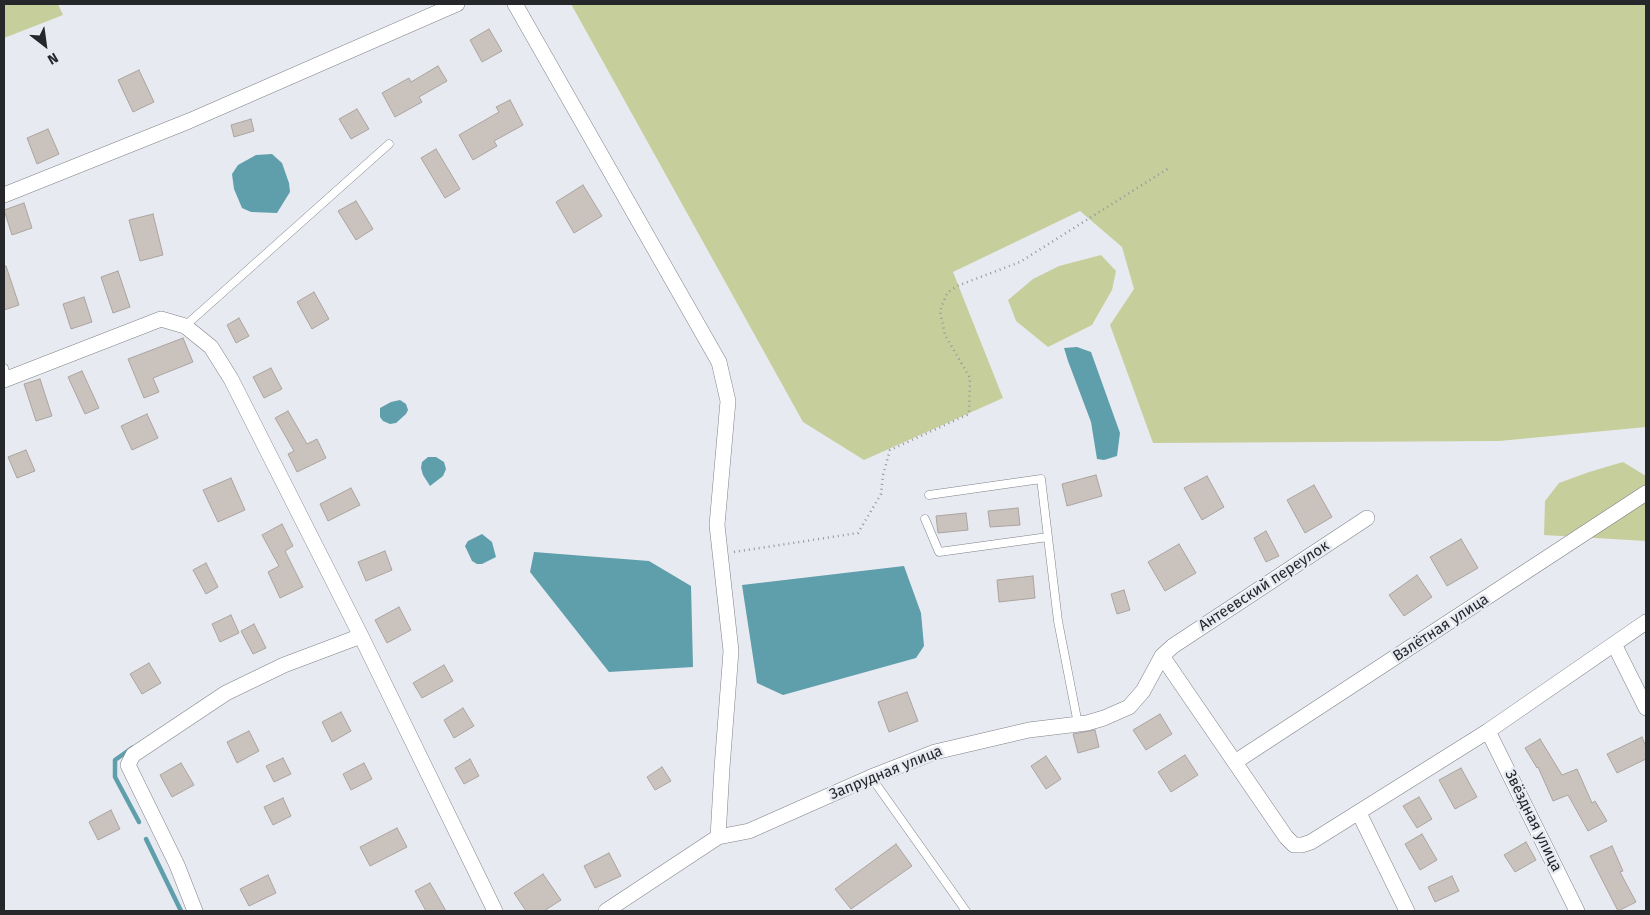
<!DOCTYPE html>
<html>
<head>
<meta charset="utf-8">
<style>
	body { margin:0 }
	#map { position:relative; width:1650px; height:915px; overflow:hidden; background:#e8eaf1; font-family:"Fira Sans",sans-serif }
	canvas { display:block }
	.frame { position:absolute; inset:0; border:5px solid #26272a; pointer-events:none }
	.north { position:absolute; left:20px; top:20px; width:50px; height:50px; -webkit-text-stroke:4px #e8eaf1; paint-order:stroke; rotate:150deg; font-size:14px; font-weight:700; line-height:20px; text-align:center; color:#26272a }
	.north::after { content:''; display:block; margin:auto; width:18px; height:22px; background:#26272a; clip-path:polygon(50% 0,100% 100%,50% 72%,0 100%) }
</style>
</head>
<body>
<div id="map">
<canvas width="1650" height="915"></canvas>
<div class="frame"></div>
<div class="north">N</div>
</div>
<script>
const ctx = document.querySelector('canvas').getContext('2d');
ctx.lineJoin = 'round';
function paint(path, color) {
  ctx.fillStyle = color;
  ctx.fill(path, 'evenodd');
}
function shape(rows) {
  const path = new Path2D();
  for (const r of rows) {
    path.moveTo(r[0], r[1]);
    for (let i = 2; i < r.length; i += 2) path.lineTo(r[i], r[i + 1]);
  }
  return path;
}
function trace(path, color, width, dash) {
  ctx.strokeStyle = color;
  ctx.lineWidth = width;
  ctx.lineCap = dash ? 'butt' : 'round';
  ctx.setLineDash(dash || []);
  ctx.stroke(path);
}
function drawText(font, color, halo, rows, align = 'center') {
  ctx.font = font + ' "Fira Sans",sans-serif';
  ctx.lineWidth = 5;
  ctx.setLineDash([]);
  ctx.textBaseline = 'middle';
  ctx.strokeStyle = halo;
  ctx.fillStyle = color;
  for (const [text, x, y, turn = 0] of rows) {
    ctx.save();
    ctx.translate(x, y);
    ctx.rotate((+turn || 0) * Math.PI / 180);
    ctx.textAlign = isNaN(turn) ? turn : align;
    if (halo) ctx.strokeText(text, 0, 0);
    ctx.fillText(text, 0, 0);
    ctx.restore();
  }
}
paint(shape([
	[4,4,58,4,63,15,4,38],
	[571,4,1646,4,1646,427,1499,441,1153,443,1110,325,1134,289,1122,247,1080,211,953,272,1003,398,864,460,803,422],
	[1101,255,1116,271,1112,290,1092,325,1048,347,1016,321,1008,300,1033,279,1059,266],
	[1623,462,1646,476,1646,541,1544,535,1545,501,1559,483,1589,472]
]), '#c6cf9c');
paint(shape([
	[272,154,282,163,289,183,290,192,277,213,251,212,242,208,234,189,232,174,238,165,256,155],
	[1077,347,1091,352,1120,433,1117,456,1104,460,1097,459,1091,422,1068,361,1064,348],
	[400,400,406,404,408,410,406,414,396,423,390,424,383,421,380,417,380,408,391,402],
	[428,457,436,457,444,462,446,469,443,476,430,486,423,475,421,468,422,462],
	[482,534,492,542,496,557,482,564,477,564,472,561,465,546,468,541],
	[534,552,649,561,691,586,693,667,609,672,530,572],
	[904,566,921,613,924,646,916,658,783,695,757,683,742,585]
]), '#5e9fab');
trace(shape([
	[132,748,115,760,115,777,139,822],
	[146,839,181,911]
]), '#5e9fab', 4.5);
const building = shape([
	[489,29,502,51,482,62,470,40,489,29],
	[438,66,447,81,419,97,422,102,395,117,382,93,409,78,411,82,438,66],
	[139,70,154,102,133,112,118,80,139,70],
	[510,100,523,125,494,141,497,146,473,160,459,135,499,112,496,107,510,100],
	[357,109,369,129,351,139,339,119,357,109],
	[251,119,254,131,234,137,231,125,251,119],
	[48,129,59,154,37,164,27,138,48,129],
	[436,149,460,189,445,198,421,158,436,149],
	[583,185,602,216,574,233,556,202,583,185],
	[356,201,373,229,356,240,338,211,356,201],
	[24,203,32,228,12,235,4,210,24,203],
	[153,214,163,255,140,261,129,220,153,214],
	[4,266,6,266,19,305,4,310,4,266],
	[118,271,130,307,113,313,101,277,118,271],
	[314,292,329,319,312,329,297,302,314,292],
	[84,297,92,322,71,329,63,304,84,297],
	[239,318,249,336,236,343,227,325,239,318],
	[183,338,193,362,153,378,159,392,144,398,128,359,183,338],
	[271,368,282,389,264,398,253,377,271,368],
	[82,371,99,408,85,414,68,377,82,371],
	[40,379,52,416,36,421,24,384,40,379],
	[288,411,307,444,317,439,326,458,297,472,288,454,294,451,275,418,288,411],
	[147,414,158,438,132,450,121,426,147,414],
	[26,450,35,471,17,478,8,457,26,450],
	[1096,475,1102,496,1067,506,1062,484,1096,475],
	[1207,476,1224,507,1202,520,1184,488,1207,476],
	[231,478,245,510,218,522,203,490,231,478],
	[1314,485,1332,517,1305,533,1287,500,1314,485],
	[351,488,360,505,328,521,320,504,351,488],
	[1018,508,1020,525,990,527,988,511,1018,508],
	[966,513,968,530,938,533,936,516,966,513],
	[282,524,293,546,285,551,303,587,280,598,268,572,279,566,262,535,282,524],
	[1266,531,1279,556,1266,562,1254,538,1266,531],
	[1461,539,1478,568,1447,586,1430,557,1461,539],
	[1179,544,1196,573,1165,591,1148,562,1179,544],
	[385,551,392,570,366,581,358,562,385,551],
	[206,563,218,587,206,594,193,570,206,563],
	[1417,575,1432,597,1404,616,1389,595,1417,575],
	[1033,576,1035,598,999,602,997,580,1033,576],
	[1124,590,1130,610,1117,614,1111,594,1124,590],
	[399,607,411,630,387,643,375,620,399,607],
	[231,615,239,633,220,642,212,624,231,615],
	[254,624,266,648,253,654,241,631,254,624],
	[149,663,161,683,142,694,130,674,149,663],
	[444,665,453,681,422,698,413,683,444,665],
	[907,692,918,721,889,732,878,702,907,692],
	[463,708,474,726,454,738,444,720,463,708],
	[341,712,351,731,332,742,322,722,341,712],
	[1160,714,1172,734,1146,750,1133,730,1160,714],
	[1095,730,1099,747,1078,753,1073,734,1095,730],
	[249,731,259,751,237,763,227,742,249,731],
	[1642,737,1646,747,1646,759,1617,773,1607,754,1642,737],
	[1540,739,1562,775,1577,769,1592,803,1595,801,1607,821,1588,831,1568,795,1553,801,1538,767,1537,768,1525,748,1540,739],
	[1185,755,1198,775,1171,792,1158,772,1185,755],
	[1046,756,1061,779,1046,789,1031,766,1046,756],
	[283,758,291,774,274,782,266,766,283,758],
	[470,759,479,776,464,784,455,768,470,759],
	[181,763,194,785,172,797,160,775,181,763],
	[364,763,372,779,351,790,343,774,364,763],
	[662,767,671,781,655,790,647,777,662,767],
	[1461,768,1477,797,1455,809,1439,780,1461,768],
	[1419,797,1432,819,1417,828,1403,806,1419,797],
	[283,798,291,816,273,825,264,807,283,798],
	[111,810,120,829,98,840,89,822,111,810],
	[397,828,407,847,370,866,360,847,397,828],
	[1422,834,1437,860,1420,870,1405,844,1422,834],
	[1526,842,1536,860,1515,872,1504,855,1526,842],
	[896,844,912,866,851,909,835,889,896,844],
	[1612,846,1623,871,1620,872,1636,902,1618,911,1590,856,1612,846],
	[609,853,621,876,595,888,584,866,609,853],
	[543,874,561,900,544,911,526,911,514,893,543,874],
	[268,875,276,893,249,906,240,889,268,875],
	[1452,876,1459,891,1435,902,1428,887,1452,876],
	[430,883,446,911,426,911,415,891,430,883]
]);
paint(building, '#c9c2bd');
trace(building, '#aba49f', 1);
const lane = shape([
	[185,326,389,144],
	[4,368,7,378],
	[929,495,1041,479,1058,621,1078,724],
	[925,519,939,552,1048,537],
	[871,777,966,911]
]);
const street = shape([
	[515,4,719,362,728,401,717,525,731,651,722,768,718,837],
	[4,195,189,121,457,4],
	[4,380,161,319,185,326,211,347,231,379,361,636,495,911],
	[1614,644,1646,708],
	[1162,656,1286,837,1294,845,1302,845,1311,842,1488,731,1646,622],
	[1488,731,1577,911],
	[1235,762,1646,493],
	[1359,813,1407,911],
	[195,911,177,865,128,765,133,755,226,693,284,665,361,636],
	[606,911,718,837,749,831,871,777,935,752,1029,730,1087,723,1104,718,1129,707,1143,691,1162,656,1173,646,1367,518]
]);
trace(lane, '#7f8188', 9);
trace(street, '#7f8188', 16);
trace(shape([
	[734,552,858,533,881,494,883,475,890,450,969,414,970,378,945,335,940,311,947,293,957,286,1020,262,1169,168]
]), '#95969c', 2.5, [1, 4]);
trace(lane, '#fff', 8);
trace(street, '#fff', 15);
drawText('15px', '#26272a', '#e8eaf1', [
	["Антеевский переулок",1264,586,-33],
	["Взлётная улица",1441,628,-33],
	["Запрудная улица",886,773,-22],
	["Звёздная улица",1533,821,64]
]);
</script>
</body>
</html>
